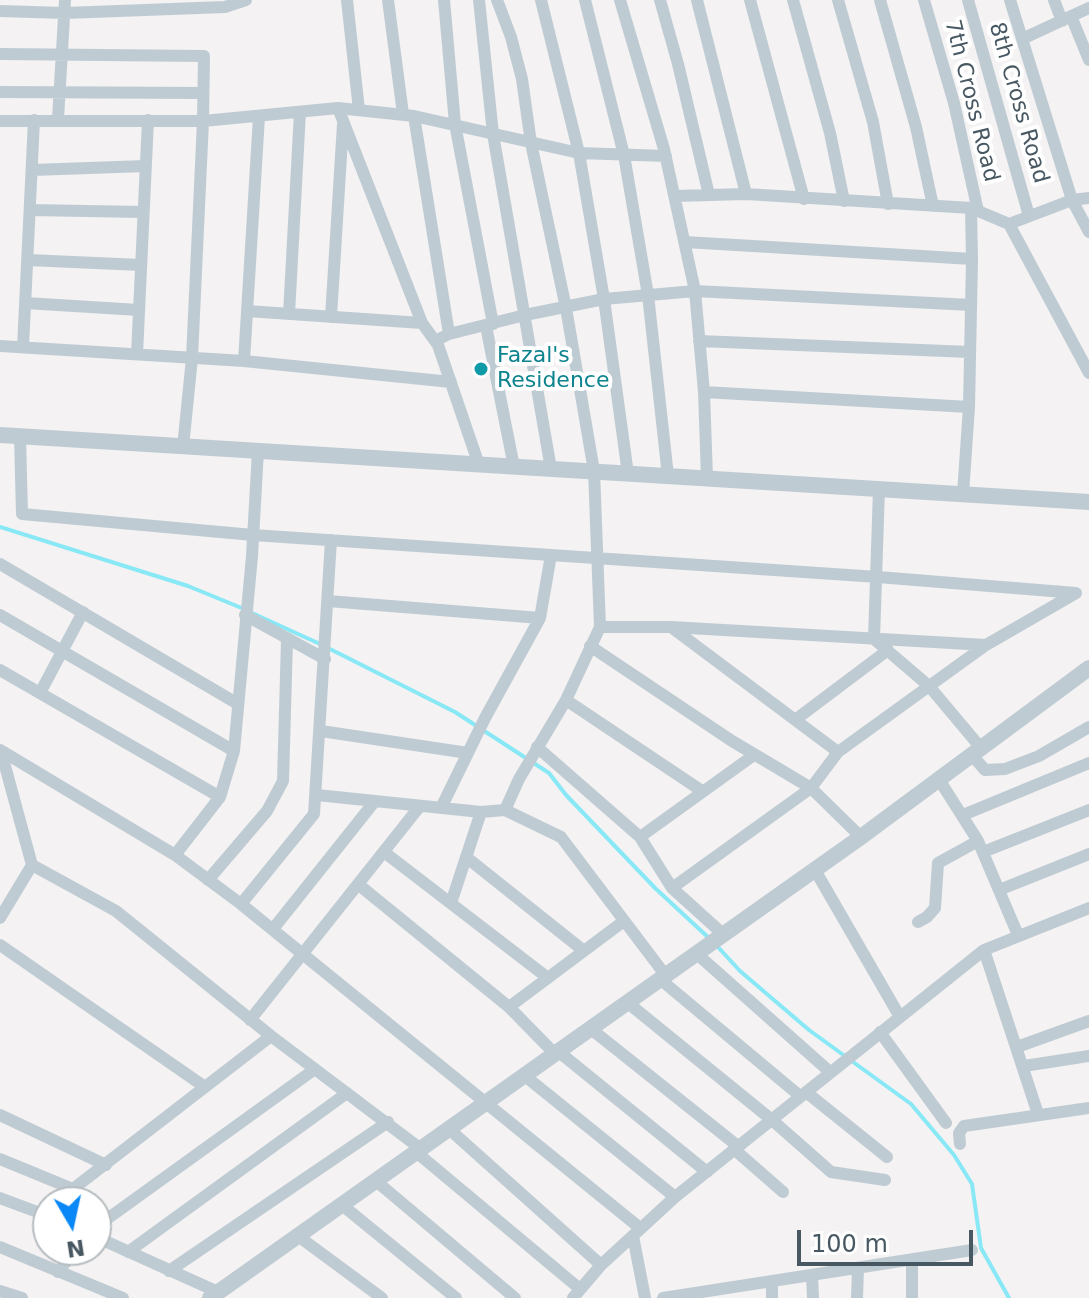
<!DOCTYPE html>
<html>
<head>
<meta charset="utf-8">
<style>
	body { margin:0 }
	#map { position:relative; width:1089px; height:1298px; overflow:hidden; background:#f4f2f2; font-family:"DejaVu Sans",sans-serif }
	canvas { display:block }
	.north { position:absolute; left:32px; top:1186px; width:80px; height:80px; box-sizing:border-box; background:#fff; border:2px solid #b6bcc0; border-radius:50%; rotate:171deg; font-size:22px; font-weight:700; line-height:32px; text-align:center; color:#485862 }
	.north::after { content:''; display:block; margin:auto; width:28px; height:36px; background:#0a88f7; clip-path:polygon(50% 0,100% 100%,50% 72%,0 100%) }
	.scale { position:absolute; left:797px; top:1230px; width:176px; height:36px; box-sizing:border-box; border:4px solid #485862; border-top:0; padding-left:10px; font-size:24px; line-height:28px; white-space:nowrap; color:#485862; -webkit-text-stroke:6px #fff; paint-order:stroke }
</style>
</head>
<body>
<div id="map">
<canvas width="1089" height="1298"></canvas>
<div class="north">N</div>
<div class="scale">100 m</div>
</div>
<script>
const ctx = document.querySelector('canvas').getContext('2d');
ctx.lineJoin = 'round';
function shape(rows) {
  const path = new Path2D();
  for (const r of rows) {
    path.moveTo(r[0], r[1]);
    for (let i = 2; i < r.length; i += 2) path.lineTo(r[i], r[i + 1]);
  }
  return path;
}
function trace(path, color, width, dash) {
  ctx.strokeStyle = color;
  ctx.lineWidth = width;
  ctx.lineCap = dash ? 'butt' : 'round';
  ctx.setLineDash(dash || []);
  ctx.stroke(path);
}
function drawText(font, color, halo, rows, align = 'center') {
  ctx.font = font + ' "DejaVu Sans",sans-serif';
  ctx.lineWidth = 8;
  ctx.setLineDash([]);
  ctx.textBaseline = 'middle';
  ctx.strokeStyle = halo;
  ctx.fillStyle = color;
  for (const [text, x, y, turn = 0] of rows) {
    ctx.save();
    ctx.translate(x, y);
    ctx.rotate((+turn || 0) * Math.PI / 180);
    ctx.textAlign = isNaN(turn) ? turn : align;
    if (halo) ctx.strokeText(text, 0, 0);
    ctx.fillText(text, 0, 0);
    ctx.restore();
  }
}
trace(shape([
	[0,527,188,586,244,609],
	[252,613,320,644],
	[328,648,455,712,549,773,566,795,655,888,711,940],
	[717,946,740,971,809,1030,911,1104,954,1155,972,1184,981,1248,1009,1298]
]), '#88e8f5', 4);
trace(shape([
	[347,0,359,110],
	[388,0,403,114],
	[444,0,455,124,493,324],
	[479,0,493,134,551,469],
	[497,0,511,37,522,79,531,143,566,308,594,471,600,627,566,700,519,779,505,810],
	[541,0,579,153,604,299,628,474],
	[585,0,624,155,648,295,668,476],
	[620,0,664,149,695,291,704,392,707,478],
	[660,0,678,64,709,195],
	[697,0,746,194],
	[750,0,804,199],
	[793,0,830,133,844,201],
	[838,0,873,122,888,204],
	[880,0,916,127,933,206],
	[924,0,954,103,978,211],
	[968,0,1029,216],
	[1010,0,1072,200,1089,232],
	[1054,0,1062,21],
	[0,11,65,13,225,7,246,0],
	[1071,16,1089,60],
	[1022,39,1089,8],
	[0,54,204,56,203,121,192,358,183,447],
	[0,92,203,93],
	[338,108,422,323,438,345,479,465],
	[414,116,449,334],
	[58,119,65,0],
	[0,121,203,121,338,108,414,116,579,153,666,156],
	[32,170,146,166],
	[675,196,746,194,971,208,1009,224,1072,200,1089,198],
	[30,210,143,212],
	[1009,224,1089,373],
	[685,242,972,259],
	[28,260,141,265],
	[25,303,139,310],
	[247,311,422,323],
	[289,314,300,112],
	[331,317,343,124],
	[486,326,514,467],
	[435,341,449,334,525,315,604,299,695,291,971,305],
	[699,341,970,352],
	[0,346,244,361,451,382],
	[23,347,34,120],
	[137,354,148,120],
	[244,361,259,117],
	[704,392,969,407],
	[20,437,22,514,253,535,878,577,1076,593],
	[879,489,874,639,929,686,981,748],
	[963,494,969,407,972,259,971,208],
	[0,564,238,704],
	[328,601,540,618],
	[0,615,234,751],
	[245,615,325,659],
	[600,627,671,627,986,645],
	[671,627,838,752],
	[590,646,732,741,811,788,861,837],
	[0,670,220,797],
	[40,693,83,612],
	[566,700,702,791],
	[795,720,888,650],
	[321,731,468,753],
	[537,747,640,837,672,888,724,935],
	[0,750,175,855,241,904,640,1228],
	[972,755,985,770,1005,769,1039,756,1089,727],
	[940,781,978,841,1018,935],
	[317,795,481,812,505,810,561,837,666,976],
	[442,806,485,718,540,618,551,555],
	[963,815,1089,763],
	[640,837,754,755],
	[384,852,548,978],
	[983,852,1089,810],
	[175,855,220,797,234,751,252,556,258,451],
	[466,857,584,951],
	[32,865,116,911,271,1036,421,1149],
	[815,870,900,1017],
	[208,880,267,811,283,781,287,640],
	[359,885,509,1007,555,1054],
	[672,888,811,788,838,752,986,645,1076,593],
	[999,890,1089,854],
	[451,903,481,812],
	[241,904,314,814,331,540],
	[0,918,32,865,1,751],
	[918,922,927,917,935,908,938,863,978,841],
	[273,929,375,801],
	[0,945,205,1087],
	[984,950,1038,1114],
	[697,954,830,1072],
	[661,980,800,1096],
	[628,1003,772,1120,831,1172,885,1180],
	[509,1007,624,921],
	[250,1020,420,806],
	[591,1029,739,1147],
	[880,1032,946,1123],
	[1017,1047,1089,1021],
	[559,1052,707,1172],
	[1024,1066,1089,1056],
	[525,1076,675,1197],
	[806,1092,887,1157],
	[0,1115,106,1165],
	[449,1129,601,1265],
	[960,1144,959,1133,964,1126,1089,1108],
	[735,1150,783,1192],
	[416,1152,580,1289],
	[0,1159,73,1189],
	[376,1181,515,1298],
	[0,1198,48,1216],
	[60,1202,73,1189,271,1036],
	[342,1205,456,1298],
	[96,1227,315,1069],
	[298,1236,382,1298],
	[633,1236,645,1298],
	[96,1237,218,1292],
	[0,1247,123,1298],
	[128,1252,347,1093],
	[912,1259,912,1298],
	[169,1271,388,1122],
	[58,1272,75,1250],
	[812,1275,813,1298],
	[0,1291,22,1298],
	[573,1298,601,1265,675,1197,984,950,1089,908],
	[663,1298,972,1250],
	[772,1298,772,1281],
	[857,1298,858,1269]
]), '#bfcbd3', 12);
trace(shape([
	[0,435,1089,502],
	[210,1298,861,837,1089,668]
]), '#bfcbd3', 16);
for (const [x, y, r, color] of [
	[481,369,8,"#0f9aa8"]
]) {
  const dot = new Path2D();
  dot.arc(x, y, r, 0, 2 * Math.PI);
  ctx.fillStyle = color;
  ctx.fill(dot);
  trace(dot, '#fff', 3);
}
drawText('22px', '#485862', '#fff', [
	["7th Cross Road",971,101,76],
	["8th Cross Road",1018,103,74]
]);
drawText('22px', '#0d838f', '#fff', [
	["Fazal's",497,356],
	["Residence",497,381]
], 'left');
</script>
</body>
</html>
